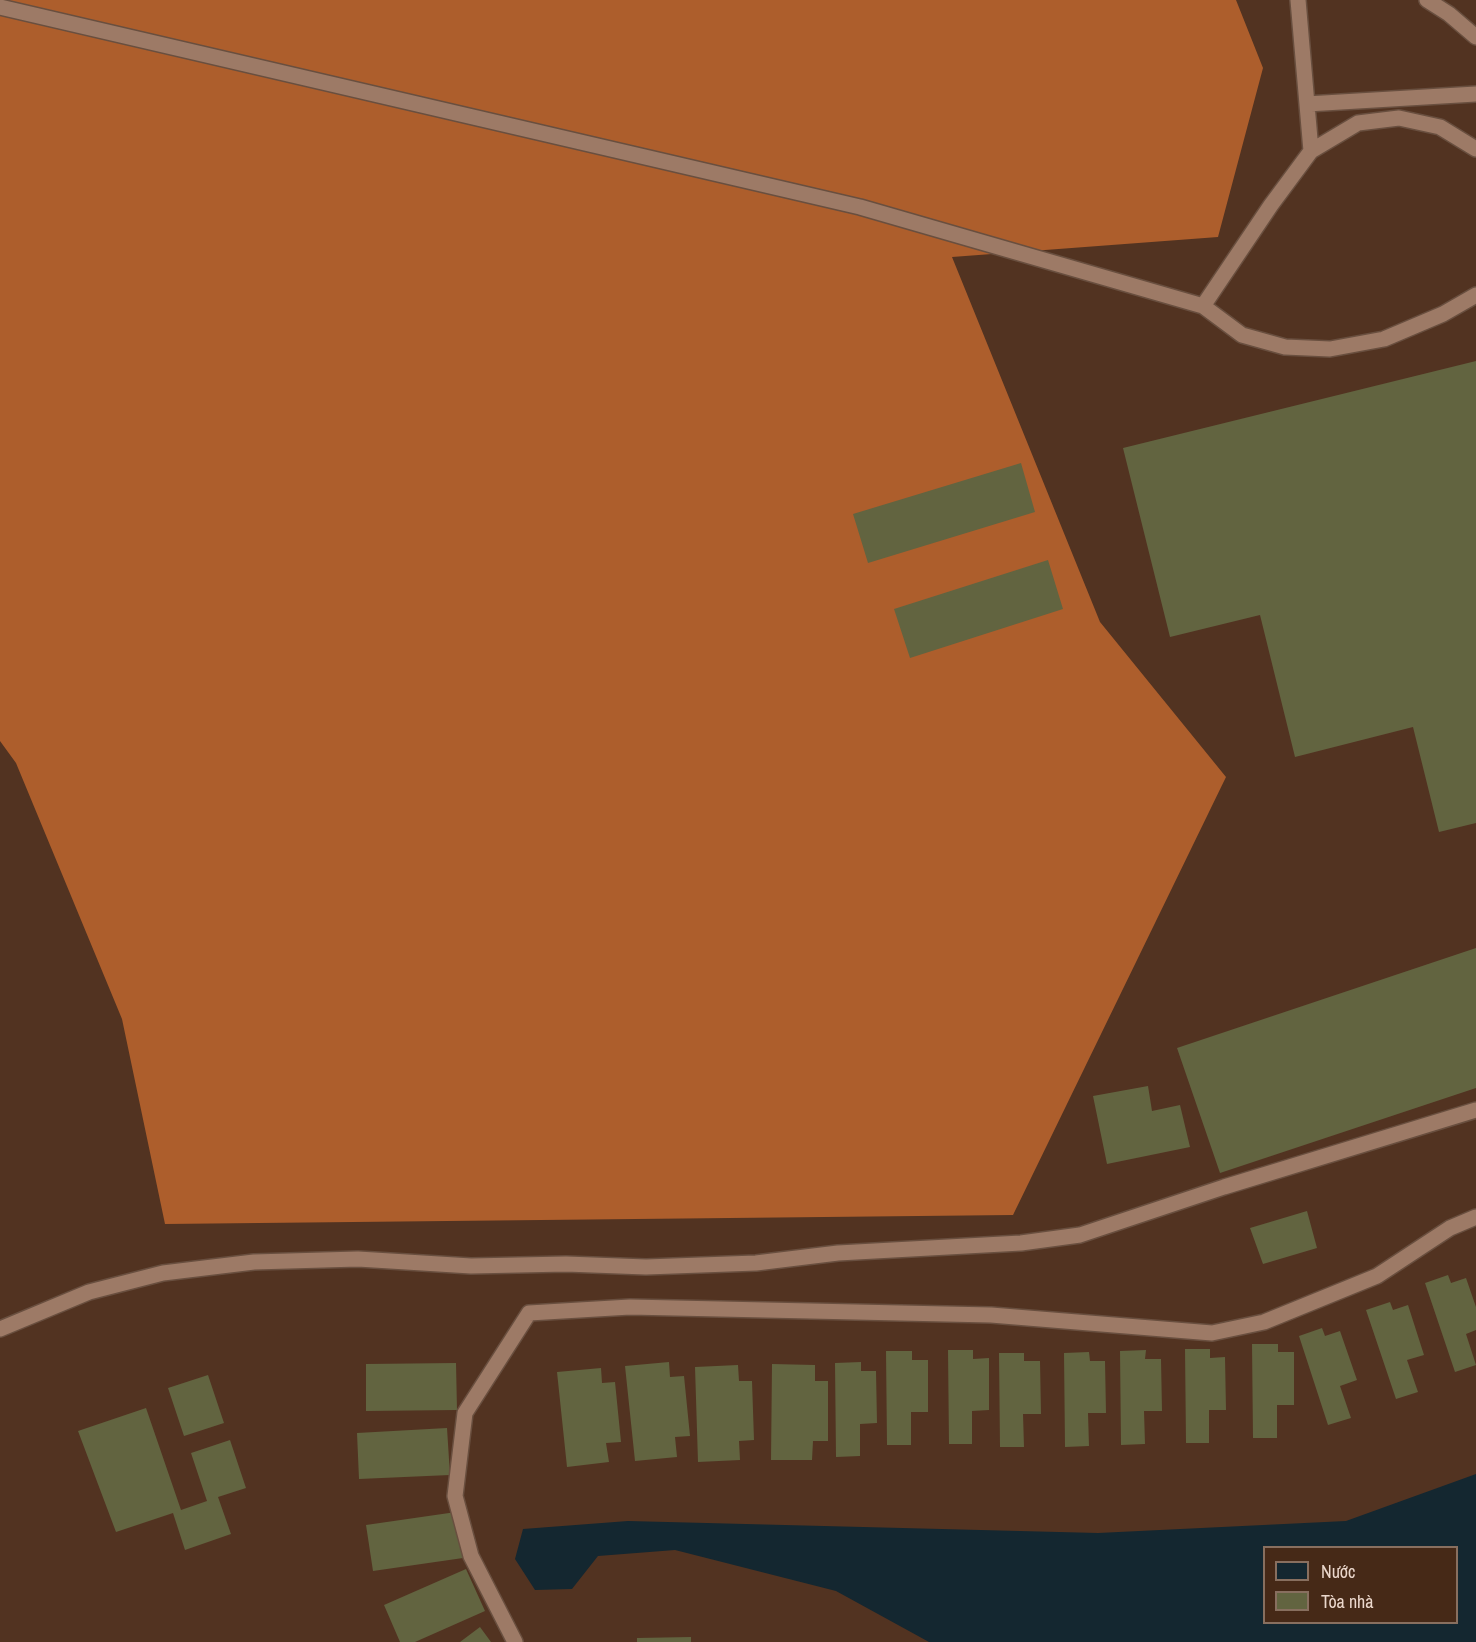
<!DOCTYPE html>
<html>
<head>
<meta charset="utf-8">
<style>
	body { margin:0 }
	#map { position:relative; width:1476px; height:1642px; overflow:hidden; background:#523321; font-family:"Archivo Narrow",sans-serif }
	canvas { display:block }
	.legend { position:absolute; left:1263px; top:1546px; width:195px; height:78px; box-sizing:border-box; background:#462917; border:2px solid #886f5f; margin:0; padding:8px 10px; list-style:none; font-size:18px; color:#ebd7cc }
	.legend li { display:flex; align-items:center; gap:12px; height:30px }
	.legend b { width:30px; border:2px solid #886f5f }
</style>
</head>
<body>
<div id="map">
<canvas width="1476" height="1642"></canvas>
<ul class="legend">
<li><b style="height:16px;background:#142730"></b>Nước</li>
<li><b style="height:16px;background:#626440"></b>Tòa nhà</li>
</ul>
</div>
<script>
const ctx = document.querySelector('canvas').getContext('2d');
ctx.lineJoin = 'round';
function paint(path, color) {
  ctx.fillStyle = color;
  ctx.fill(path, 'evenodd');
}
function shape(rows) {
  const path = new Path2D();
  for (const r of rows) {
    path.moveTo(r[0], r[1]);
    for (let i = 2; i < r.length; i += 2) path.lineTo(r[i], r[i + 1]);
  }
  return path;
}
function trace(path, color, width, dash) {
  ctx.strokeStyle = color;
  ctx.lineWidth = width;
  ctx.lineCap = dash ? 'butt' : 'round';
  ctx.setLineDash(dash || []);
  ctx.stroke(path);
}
paint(shape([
	[0,0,1236,0,1263,68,1218,237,952,257,1100,622,1226,777,1013,1215,165,1224,122,1019,16,763,0,741]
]), '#ad5e2c');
paint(shape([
	[1476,1474,1476,1642,929,1642,836,1591,675,1550,598,1556,572,1589,535,1590,515,1559,523,1529,628,1521,1098,1533,1346,1521],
	[1264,1548,1456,1548,1456,1622,1264,1622]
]), '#142730');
paint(shape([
	[1476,361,1476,823,1439,832,1413,727,1295,757,1260,615,1170,637,1123,448],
	[1021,463,1035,512,868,563,853,514],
	[1048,560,1063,609,910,658,894,609],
	[1476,948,1476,1088,1220,1173,1177,1048],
	[1148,1086,1152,1111,1180,1105,1190,1147,1107,1164,1093,1096],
	[1307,1211,1317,1248,1263,1264,1250,1228],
	[1448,1275,1451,1283,1466,1278,1476,1307,1476,1330,1466,1334,1476,1365,1455,1372,1425,1283],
	[1390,1302,1393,1310,1408,1305,1424,1355,1407,1360,1418,1392,1396,1399,1366,1310],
	[1322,1328,1325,1336,1340,1331,1357,1380,1340,1386,1351,1418,1328,1425,1299,1336],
	[1252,1344,1278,1344,1278,1352,1294,1352,1294,1405,1277,1405,1277,1438,1253,1438],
	[1185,1349,1210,1349,1210,1358,1225,1357,1226,1410,1209,1410,1209,1443,1186,1443],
	[948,1350,973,1350,973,1359,989,1358,989,1410,972,1411,972,1444,949,1444],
	[1146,1350,1145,1359,1161,1359,1162,1411,1144,1411,1145,1444,1121,1445,1120,1351],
	[886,1351,912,1351,912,1360,928,1360,928,1412,911,1412,911,1445,887,1445],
	[1089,1352,1090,1361,1105,1361,1106,1413,1088,1413,1089,1446,1065,1447,1064,1353],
	[999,1353,1024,1353,1024,1361,1040,1361,1041,1414,1023,1414,1024,1447,1000,1447],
	[669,1362,670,1377,684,1376,690,1436,675,1437,677,1457,635,1461,625,1366],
	[861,1362,861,1371,876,1371,877,1423,860,1424,860,1456,836,1457,835,1363],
	[456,1363,457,1410,366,1411,366,1364],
	[772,1364,815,1365,815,1381,828,1381,828,1441,813,1441,812,1460,771,1460],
	[738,1365,739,1381,752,1381,754,1440,739,1441,740,1460,698,1462,695,1367],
	[601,1368,602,1383,615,1382,621,1442,606,1443,609,1462,567,1467,557,1372],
	[208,1375,224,1423,184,1436,168,1388],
	[146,1408,181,1510,207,1501,191,1453,230,1440,246,1488,218,1497,231,1534,185,1550,173,1513,116,1532,78,1431],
	[447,1428,450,1475,359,1479,357,1433],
	[456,1512,463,1558,373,1571,366,1525],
	[466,1569,485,1611,415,1642,400,1642,384,1605],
	[480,1627,491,1642,460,1642],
	[691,1637,691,1642,637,1642,637,1638]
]), '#626440');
const service = shape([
	[1298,0,1311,151],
	[1427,0,1449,14,1476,37],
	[0,7,860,207,1203,306],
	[1307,104,1476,94],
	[1476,149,1440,127,1399,118,1358,123,1311,151,1271,205,1203,306,1242,335,1285,347,1330,349,1384,339,1443,314,1476,295],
	[0,1329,89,1292,163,1273,254,1262,358,1259,471,1266,566,1264,646,1267,756,1263,838,1253,1021,1243,1080,1235,1224,1187,1476,1110],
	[515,1642,471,1556,455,1496,465,1413,529,1313,630,1307,991,1315,1212,1333,1264,1322,1377,1276,1450,1228,1476,1217]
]);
trace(service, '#694f3f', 18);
trace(service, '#9d7a66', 15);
</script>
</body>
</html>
